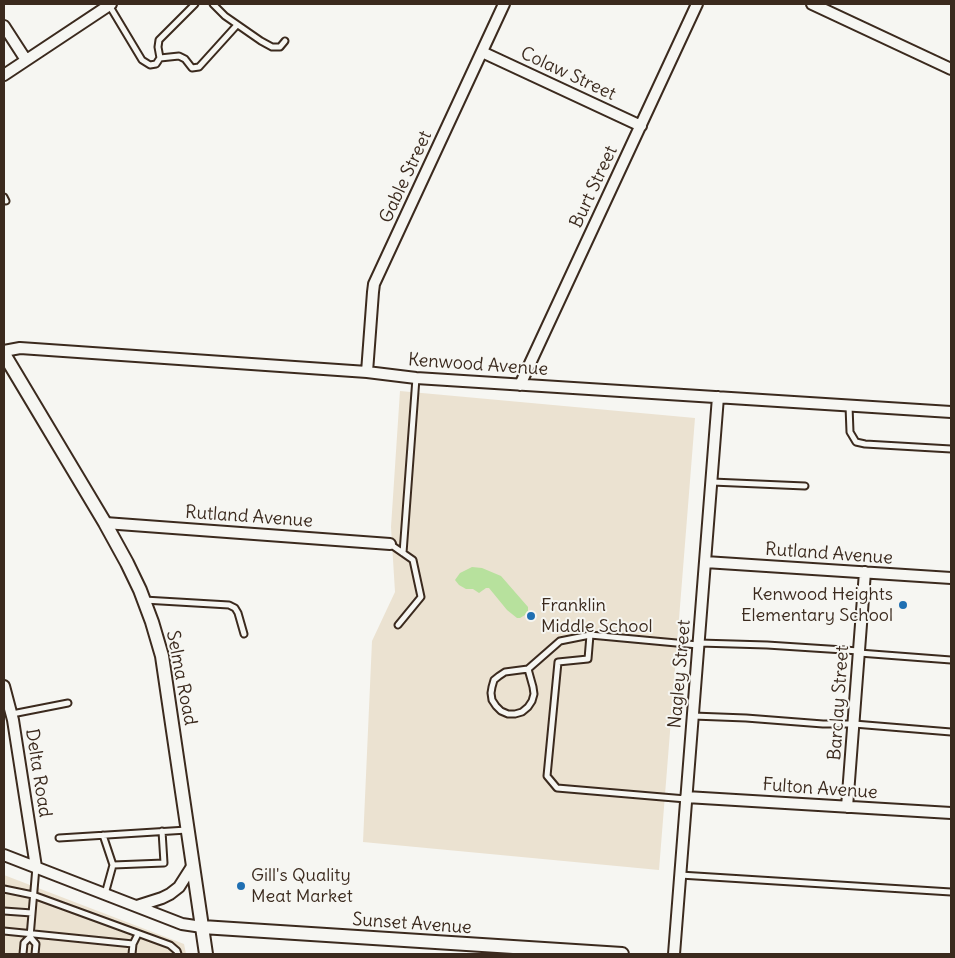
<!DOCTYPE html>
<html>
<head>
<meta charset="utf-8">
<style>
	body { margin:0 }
	#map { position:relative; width:955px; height:958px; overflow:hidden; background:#f6f6f2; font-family:Delius,sans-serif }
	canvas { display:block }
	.frame { position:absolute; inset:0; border:5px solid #3b2a1e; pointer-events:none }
</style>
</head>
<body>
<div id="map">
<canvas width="955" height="958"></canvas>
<div class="frame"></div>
</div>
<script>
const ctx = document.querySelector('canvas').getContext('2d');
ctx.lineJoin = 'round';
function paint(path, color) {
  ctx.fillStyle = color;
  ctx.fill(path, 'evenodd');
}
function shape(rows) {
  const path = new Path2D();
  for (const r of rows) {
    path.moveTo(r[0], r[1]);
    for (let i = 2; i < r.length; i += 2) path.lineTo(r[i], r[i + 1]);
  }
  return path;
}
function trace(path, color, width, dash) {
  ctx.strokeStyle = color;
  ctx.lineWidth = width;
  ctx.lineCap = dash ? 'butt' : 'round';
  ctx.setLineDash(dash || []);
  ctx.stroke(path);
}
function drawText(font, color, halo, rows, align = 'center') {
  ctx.font = font + ' Delius,sans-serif';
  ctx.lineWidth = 4;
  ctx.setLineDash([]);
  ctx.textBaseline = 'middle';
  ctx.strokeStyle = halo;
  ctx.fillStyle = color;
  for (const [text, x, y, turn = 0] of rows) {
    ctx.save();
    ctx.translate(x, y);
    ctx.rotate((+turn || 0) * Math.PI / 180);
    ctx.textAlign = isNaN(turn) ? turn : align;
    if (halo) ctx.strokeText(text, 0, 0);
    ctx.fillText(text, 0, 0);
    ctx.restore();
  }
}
paint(shape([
	[400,391,695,418,659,870,363,842,372,641,395,592,391,527],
	[4,875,184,944,186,954,4,954]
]), '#ebe2d1');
paint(shape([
	[472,567,482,568,501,576,528,607,528,611,525,615,520,618,517,618,507,610,489,588,486,588,479,593,473,589,466,589,459,585,455,580,460,573]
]), '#b7e19d');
const service = shape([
	[213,4,225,16,261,41,272,47,280,47,285,41],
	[109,5,142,60,150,65,156,64,160,58,158,47,159,40,195,4],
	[160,58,179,56,185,59,192,68,199,67,237,25],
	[4,197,6,201],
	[849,406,850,432,856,442,865,444,951,449],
	[712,482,805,486],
	[390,544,413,560,421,597,398,625],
	[403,553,416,378],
	[144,600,229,605,235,608,238,613,244,634],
	[699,643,767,645,859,651],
	[859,653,951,660],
	[528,669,533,687,534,694,532,701,528,707,522,712,515,714,508,714,501,711,496,706,492,700,491,693,492,687,494,680,499,676,505,672,528,669],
	[528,669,560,641,590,635],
	[12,714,68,703],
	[693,716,746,718,823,724,854,724,951,732],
	[686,799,557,788,547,776,558,662,588,659,590,635,698,645],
	[103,835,113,865],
	[59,838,187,830],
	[680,875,951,892],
	[4,889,33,895,170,945,177,951,178,954],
	[105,894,113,865,164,863,162,831],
	[4,911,32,913],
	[4,931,133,944],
	[23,954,24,943,30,937],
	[35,954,36,944,30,937,36,867],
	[132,954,133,944,138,934]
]);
const minor = shape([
	[812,4,951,69],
	[4,26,26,60],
	[482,52,641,126],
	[4,75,111,4],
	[4,351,20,348,367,372,416,378,951,412],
	[367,372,373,292,374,284,504,4],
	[520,385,697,4],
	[105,523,390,544],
	[705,562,951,578],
	[4,686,13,720,36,867],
	[686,797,951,813],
	[847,807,865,572],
	[4,855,182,924,202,927],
	[137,906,162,898,170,894,179,887,193,865],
	[674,954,718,397]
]);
const tertiary = shape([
	[4,354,105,523,127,563,140,590,152,622,162,656,206,954],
	[202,927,622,954]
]);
trace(service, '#3b2a1e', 9);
trace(minor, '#3b2a1e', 14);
trace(tertiary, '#3b2a1e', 16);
trace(service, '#f6f6f2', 5);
trace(minor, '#f6f6f2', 10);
trace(tertiary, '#f6f6f2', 12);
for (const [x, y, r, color] of [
	[903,605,5,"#1f6fb2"],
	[531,616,5,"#1f6fb2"],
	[241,886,5,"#1f6fb2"]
]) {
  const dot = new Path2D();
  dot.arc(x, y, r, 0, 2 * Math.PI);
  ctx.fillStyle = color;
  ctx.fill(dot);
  trace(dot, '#f6f6f2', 2);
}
drawText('18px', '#3b2a1e', '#f6f6f2', [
	["Colaw Street",568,74,25],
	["Gable Street",406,177,-65],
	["Burt Street",594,187,-65],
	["Kenwood Avenue",478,365,4],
	["Rutland Avenue",249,517,4],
	["Rutland Avenue",829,554,4],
	["Nagley Street",680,674,-85],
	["Selma Road",181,678,79],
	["Barclay Street",839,703,-86],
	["Delta Road",38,773,81],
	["Fulton Avenue",820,789,4],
	["Sunset Avenue",412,924,4]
]);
drawText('18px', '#3b2a1e', '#f6f6f2', [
	["Kenwood Heights",893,595,"right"],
	["Elementary School",893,616,"right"],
	["Franklin",541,606],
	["Middle School",541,627],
	["Gill's Quality",251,876],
	["Meat Market",251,897]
], 'left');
</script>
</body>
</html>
